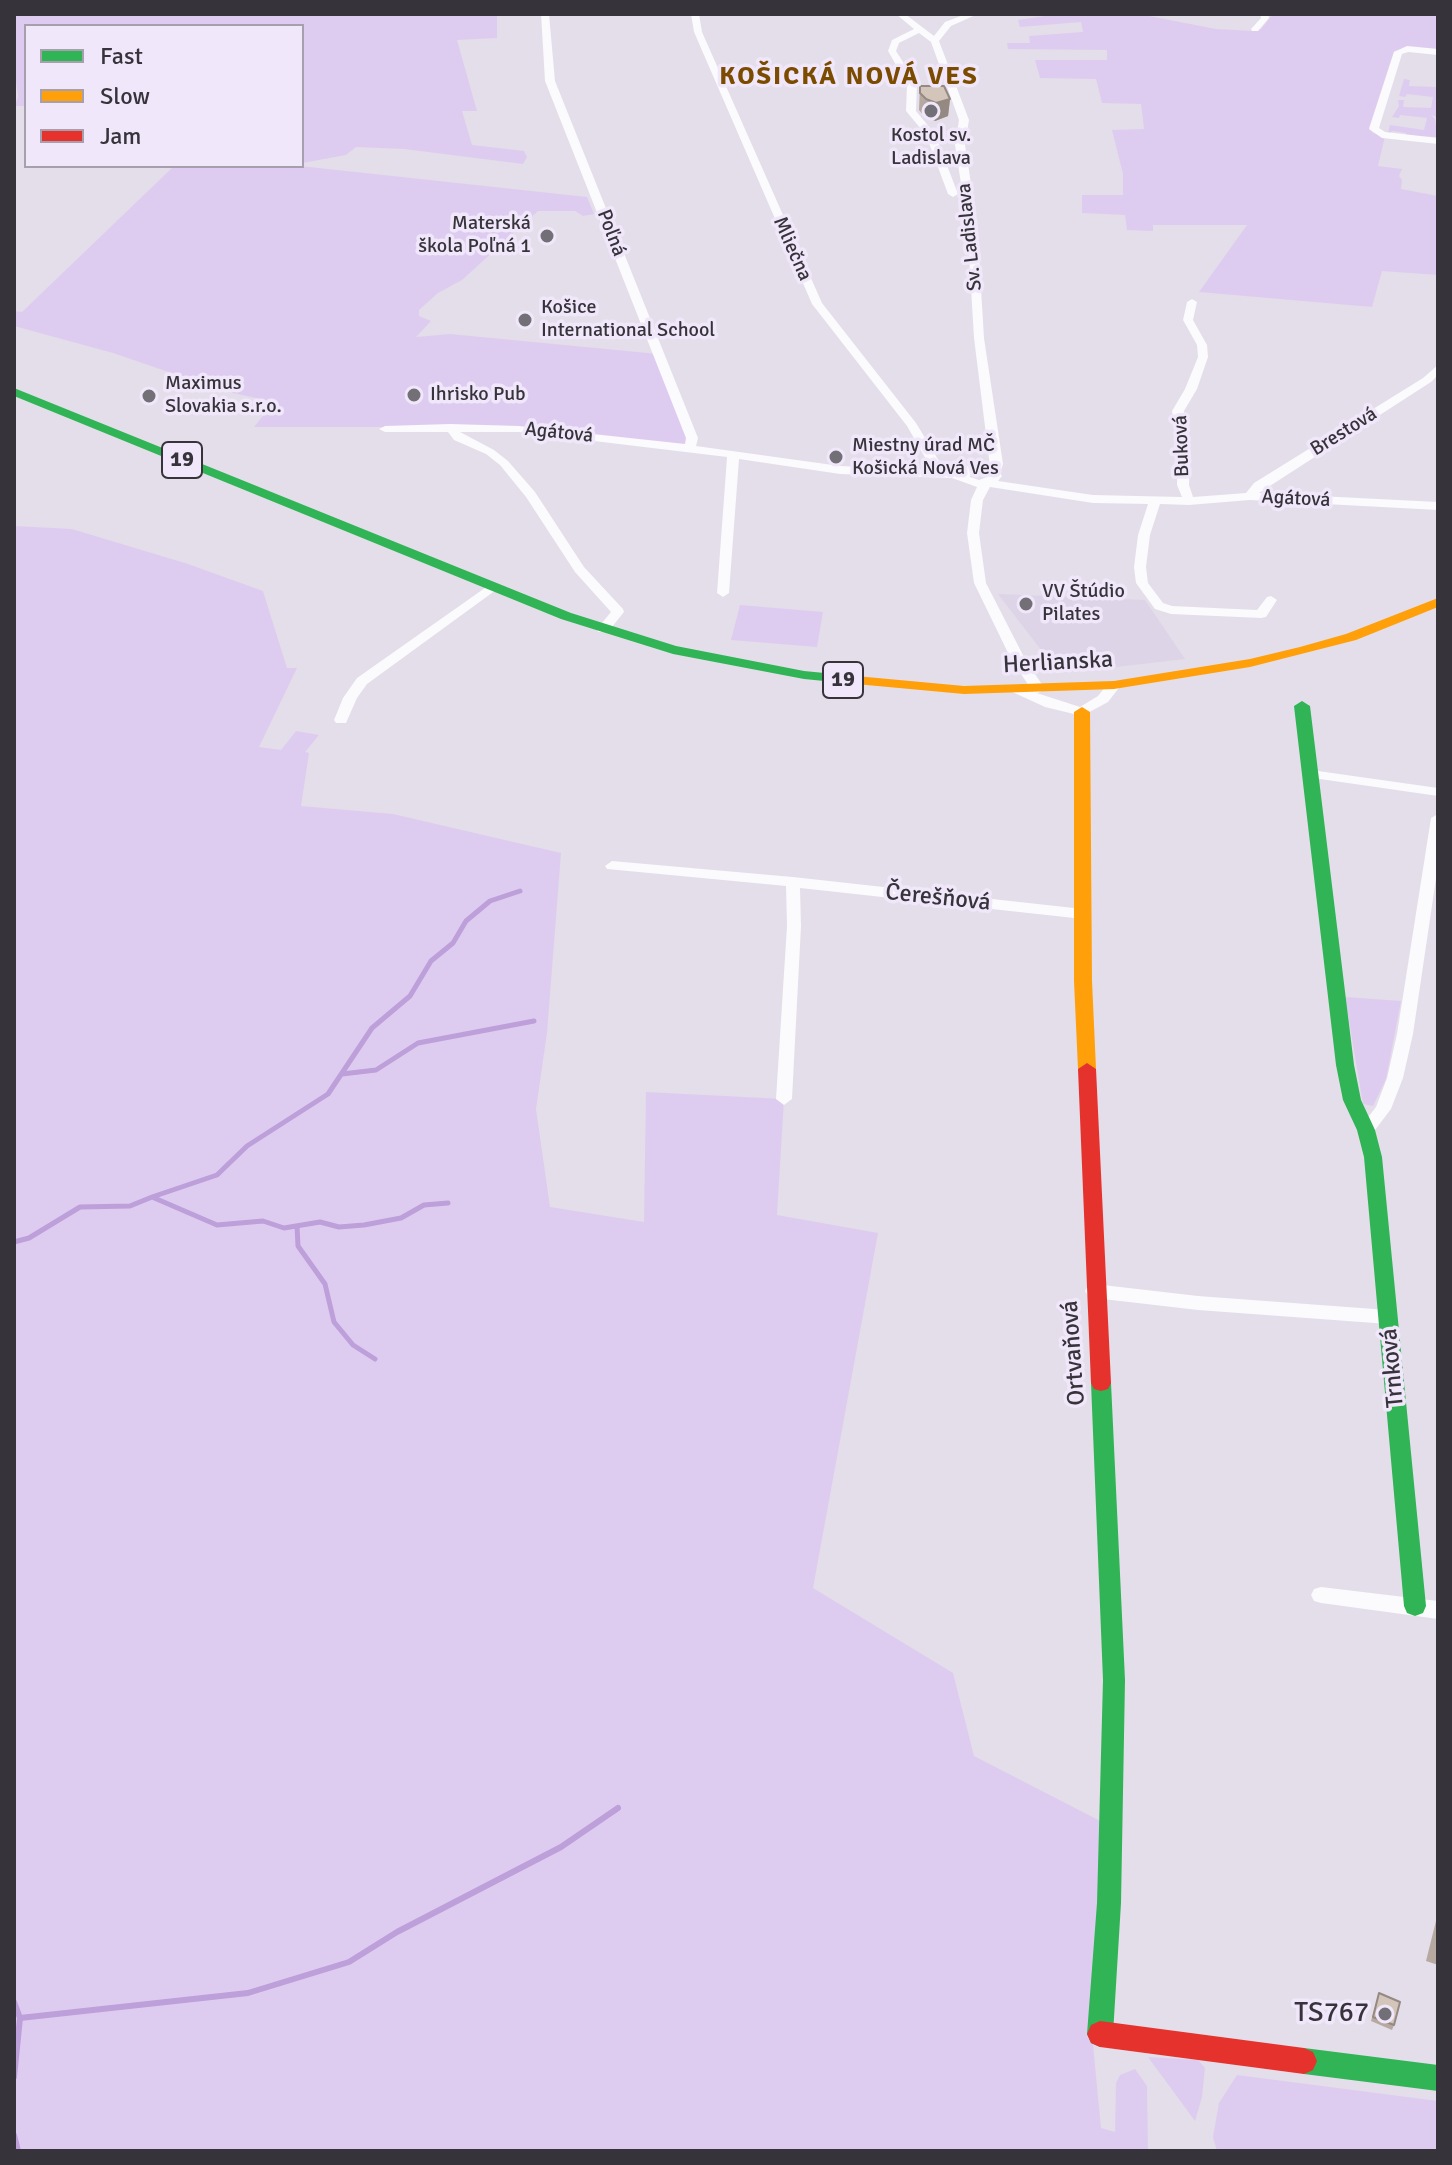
<!DOCTYPE html>
<html>
<head>
<meta charset="utf-8">
<style>
	body { margin:0 }
	#map { position:relative; width:1452px; height:2165px; overflow:hidden; background:#e3dee9; font-family:Signika,sans-serif }
	canvas { display:block }
	.frame { position:absolute; inset:0; border:16px solid #37333a; pointer-events:none }
	.legend { position:absolute; left:24px; top:24px; width:280px; height:144px; box-sizing:border-box; background:#f0e7fa; border:2px solid #a69fad; margin:0; padding:10px 14px; list-style:none; font-size:24px; color:#37333a }
	.legend li { display:flex; align-items:center; gap:16px; height:40px }
	.legend b { width:40px; border:2px solid #a69fad }
</style>
</head>
<body>
<div id="map">
<canvas width="1452" height="2165"></canvas>
<div class="frame"></div>
<ul class="legend">
<li><b style="height:10px;background:#30b455"></b>Fast</li>
<li><b style="height:10px;background:#ff9f0a"></b>Slow</li>
<li><b style="height:10px;background:#e5322d"></b>Jam</li>
</ul>
</div>
<script>
const ctx = document.querySelector('canvas').getContext('2d');
ctx.lineJoin = 'round';
function paint(path, color) {
  ctx.fillStyle = color;
  ctx.fill(path, 'evenodd');
}
function shape(rows) {
  const path = new Path2D();
  for (const r of rows) {
    path.moveTo(r[0], r[1]);
    for (let i = 2; i < r.length; i += 2) path.lineTo(r[i], r[i + 1]);
  }
  return path;
}
function trace(path, color, width, dash) {
  ctx.strokeStyle = color;
  ctx.lineWidth = width;
  ctx.lineCap = dash ? 'butt' : 'round';
  ctx.setLineDash(dash || []);
  ctx.stroke(path);
}
function drawText(font, color, halo, rows, align = 'center') {
  ctx.font = font + ' Signika,sans-serif';
  ctx.lineWidth = 7;
  ctx.setLineDash([]);
  ctx.textBaseline = 'middle';
  ctx.strokeStyle = halo;
  ctx.fillStyle = color;
  for (const [text, x, y, turn = 0] of rows) {
    ctx.save();
    ctx.translate(x, y);
    ctx.rotate((+turn || 0) * Math.PI / 180);
    ctx.textAlign = isNaN(turn) ? turn : align;
    if (halo) ctx.strokeText(text, 0, 0);
    ctx.fillText(text, 0, 0);
    ctx.restore();
  }
}
paint(shape([
	[998,594,1145,600,1185,659,1064,673,1055,668]
]), '#ddd4e7');
paint(shape([
	[14,14,497,14,497,38,457,40,477,111,462,111,472,145,524,151,527,157,523,164,404,149,356,147,346,155,302,163,302,26,26,26,26,106,15,106,18,96,14,67],
	[1058,14,1149,16,1216,29,1253,31,1261,29,1273,14,1438,14,1438,50,1407,48,1394,51,1369,128,1373,133,1385,136,1378,166,1402,169,1399,176,1402,180,1401,189,1438,196,1438,275,1382,271,1372,307,1199,292,1247,225,1153,225,1153,231,1127,230,1125,215,1082,213,1082,195,1123,195,1123,174,1112,130,1144,129,1141,104,1102,103,1096,79,1040,78,1035,60,1107,60,1107,50,1008,49,1007,43,1030,43,1029,36,1083,32,1081,22,1020,27,1018,20],
	[1404,79,1410,80,1409,86,1436,87,1438,79,1438,122,1437,117,1431,115,1435,119,1438,137,1406,136,1406,133,1393,131,1388,133,1390,125,1424,130,1427,118,1400,115,1399,118,1392,117,1399,106,1398,100,1404,100,1403,107,1431,108,1433,97,1407,94,1405,97,1399,96],
	[174,166,300,166,587,197,594,214,583,216,575,211,538,211,462,280,438,293,419,310,419,316,431,321,416,337,450,334,658,354,692,438,689,449,558,432,450,427,254,427,274,402,224,391,113,353,14,326,14,311,22,312],
	[14,526,72,529,188,564,263,591,287,668,297,668,259,747,281,750,296,731,319,735,305,752,309,753,301,806,393,814,561,853,547,1033,536,1109,550,1207,644,1222,646,1092,784,1099,777,1215,878,1233,813,1588,953,1673,974,1756,1108,1825,1091,2024,1101,2128,1115,2132,1116,2083,1120,2075,1135,2069,1147,2086,1148,2151,14,2151],
	[740,605,823,612,817,647,731,640],
	[1345,997,1401,1001,1386,1079,1373,1106,1363,1104],
	[1148,2057,1198,2060,1205,2068,1202,2097,1195,2121],
	[1237,2075,1438,2101,1438,2151,1217,2151,1213,2137,1219,2103]
]), '#deccf0');
trace(shape([
	[342,1074,376,1070,418,1043,534,1021],
	[152,1197,217,1175,247,1146,328,1094,372,1028,410,996,431,961,453,943,466,921,490,901,520,891],
	[297,1226,298,1246,325,1284,334,1322,353,1345,375,1359],
	[14,1242,29,1238,80,1207,130,1206,152,1197,217,1225,263,1221,284,1228,320,1222,339,1227,364,1225,401,1218,424,1205,448,1203]
]), '#bd9fda', 5);
trace(shape([
	[14,2002,20,2018,14,2077],
	[20,2018,248,1993,349,1962,397,1932,561,1847,618,1808],
	[14,2135,18,2151]
]), '#bd9fda', 6);
paint(shape([
	[541,14,549,14,555,81,698,438,696,446,840,466,927,470,927,461,907,426,812,304,694,32,691,14,699,14,702,32,822,303,916,423,939,461,939,469,944,467,959,473,962,468,977,463,990,467,974,338,967,222,955,145,959,120,931,42,919,33,899,43,896,51,917,84,916,111,935,134,958,194,953,197,948,194,926,135,906,111,907,84,888,51,892,40,914,29,896,14,905,14,934,36,945,22,966,14,978,14,951,26,939,41,969,120,965,145,977,222,984,338,1003,464,1000,473,1002,476,998,481,1093,495,1182,497,1177,485,1178,453,1172,411,1185,389,1198,357,1197,345,1183,320,1187,302,1192,299,1197,302,1193,320,1207,345,1208,357,1197,389,1184,411,1190,453,1189,485,1193,497,1246,493,1254,483,1423,378,1438,365,1438,375,1431,382,1259,493,1438,502,1438,510,1250,500,1189,505,1160,504,1150,535,1146,567,1148,583,1163,603,1172,606,1257,610,1267,597,1271,596,1277,600,1266,617,1261,618,1171,614,1155,609,1136,583,1134,567,1138,535,1148,504,1093,503,990,487,983,500,979,533,986,583,1025,659,1045,689,1038,693,1033,692,1011,659,974,583,967,533,971,500,977,487,952,478,840,474,739,459,729,593,723,597,717,593,727,457,519,432,460,432,494,450,508,461,535,492,584,567,623,609,624,612,608,632,598,632,597,629,611,612,575,572,526,497,500,465,486,454,454,440,448,432,385,432,379,429,385,426,450,424,519,426,685,444,686,438,545,81,541,14],
	[977,471,986,473,990,476,979,480,970,477,971,472,977,471],
	[1260,14,1268,14,1269,18,1258,31,1252,31,1251,29,1261,18,1260,14],
	[1407,46,1438,49,1438,55,1408,52,1402,54,1379,128,1385,132,1438,138,1438,144,1382,138,1369,129,1394,52,1407,46],
	[492,583,498,587,496,590,367,684,357,698,346,723,336,723,334,720,343,698,357,678,492,583],
	[1114,681,1121,685,1108,702,1082,716,1045,707,1008,690,1015,686,1080,707,1098,696,1109,682,1114,681],
	[1311,770,1438,788,1438,796,1306,777,1304,774,1306,771,1311,770],
	[1438,814,1438,865,1413,1034,1403,1078,1391,1109,1372,1134,1366,1136,1358,1130,1376,1107,1387,1078,1397,1034,1431,818,1438,814],
	[612,861,793,877,1083,909,1090,914,1083,919,800,888,801,926,792,1099,784,1105,776,1099,787,926,786,886,607,869,605,866,612,861],
	[1094,1284,1198,1296,1388,1310,1394,1312,1397,1317,1394,1322,1388,1324,1198,1310,1094,1298,1088,1296,1085,1291,1088,1286,1094,1284],
	[1321,1587,1438,1601,1438,1619,1321,1603,1314,1601,1311,1595,1314,1589,1321,1587]
]), '#fbfafc');
paint(shape([
	[14,388,571,613,676,646,804,671,845,675,852,679,845,683,804,679,673,654,561,619,14,396,14,388],
	[1302,701,1310,706,1354,1065,1361,1100,1375,1130,1382,1157,1426,1606,1423,1613,1415,1616,1407,1613,1404,1606,1364,1157,1357,1130,1343,1100,1336,1065,1294,706,1302,701],
	[1101,1375,1108,1377,1111,1383,1125,1680,1121,1903,1113,2034,1109,2043,1100,2047,1091,2043,1087,2034,1097,1903,1103,1680,1091,1383,1094,1377,1101,1375],
	[1304,2048,1438,2065,1438,2091,1304,2074,1295,2070,1291,2061,1295,2052,1304,2048]
]), '#30b455');
paint(shape([
	[1438,598,1438,607,1356,640,1250,667,1114,689,964,694,845,683,838,679,845,675,964,686,1114,681,1250,659,1300,647,1346,634,1438,598],
	[1082,707,1090,712,1092,981,1096,1069,1087,1075,1078,1069,1074,981,1074,712,1082,707]
]), '#ff9f0a');
paint(shape([
	[1087,1063,1096,1069,1111,1383,1108,1389,1101,1391,1094,1389,1091,1383,1078,1069,1087,1063],
	[1100,2021,1304,2048,1313,2052,1317,2061,1313,2070,1304,2074,1100,2047,1091,2043,1087,2034,1091,2025,1100,2021]
]), '#e5322d');
paint(shape([
	[920,86,950,99,948,116,935,121,925,117,919,110],
	[1438,1913,1438,1965,1426,1961],
	[1379,1993,1394,2025,1392,2030,1371,2021]
]), '#b6a9a1');
paint(shape([
	[950,99,948,116,935,121,936,103]
]), '#948a83');
const building = shape([
	[920,86,944,86,950,99,936,103,926,99,920,93,920,86],
	[1379,1993,1400,2002,1394,2025,1373,2017,1379,1993]
]);
paint(building, '#d4c5bb');
trace(building, '#948a83', 2);
for (const [x, y, r, color] of [
	[931,111,8,"#736f77"],
	[547,236,8,"#736f77"],
	[525,320,8,"#736f77"],
	[414,395,8,"#736f77"],
	[149,396,8,"#736f77"],
	[836,457,8,"#736f77"],
	[1026,604,8,"#736f77"],
	[1385,2014,8,"#736f77"]
]) {
  const dot = new Path2D();
  dot.arc(x, y, r, 0, 2 * Math.PI);
  ctx.fillStyle = color;
  ctx.fill(dot);
  trace(dot, '#f0e7fa', 3);
}
drawText('20px', '#37333a', '#f0e7fa', [
	["Kostol sv.",931,136,"center"],
	["Ladislava",931,159,"center"],
	["Materská",531,224,"right"],
	["škola Poľná 1",531,247,"right"],
	["Košice",541,308],
	["International School",541,331],
	["Maximus",165,384],
	["Slovakia s.r.o.",165,407],
	["Ihrisko Pub",430,395],
	["Miestny úrad MČ",852,446],
	["Košická Nová Ves",852,469],
	["VV Štúdio",1042,592],
	["Pilates",1042,615]
], 'left');
drawText('20px', '#37333a', '#f0e7fa', [
	["Poľná",611,233,69],
	["Sv. Ladislava",970,237,-96],
	["Mliečna",792,249,66],
	["Brestová",1344,432,-32],
	["Agátová",559,433,6],
	["Buková",1182,446,-92],
	["Agátová",1296,499,3]
]);
for (const [x, y, w] of [
	[182,460,40],
	[843,680,40]
]) {
  const box = new Path2D();
  box.roundRect(x - w / 2, y - 18, w, 36, 6);
  ctx.fillStyle = '#f0e7fa';
  ctx.fill(box);
  trace(box, '#37333a', 2);
}
drawText('bold 22px', '#37333a', null, [
	["19",182,460],
	["19",843,680]
]);
drawText('24px', '#37333a', '#f0e7fa', [
	["Herlianska",1058,663,-3],
	["Čerešňová",938,898,6],
	["Ortvaňová",1074,1353,-94],
	["Trnková",1393,1368,-95]
]);
ctx.letterSpacing = '2px';
drawText('bold 26px', '#7b4b00', '#f0e7fa', [
	["KOŠICKÁ NOVÁ VES",849,77]
]);
ctx.letterSpacing = '0px';
drawText('28px', '#37333a', '#f0e7fa', [
	["TS767",1369,2014]
], 'right');
</script>
</body>
</html>
